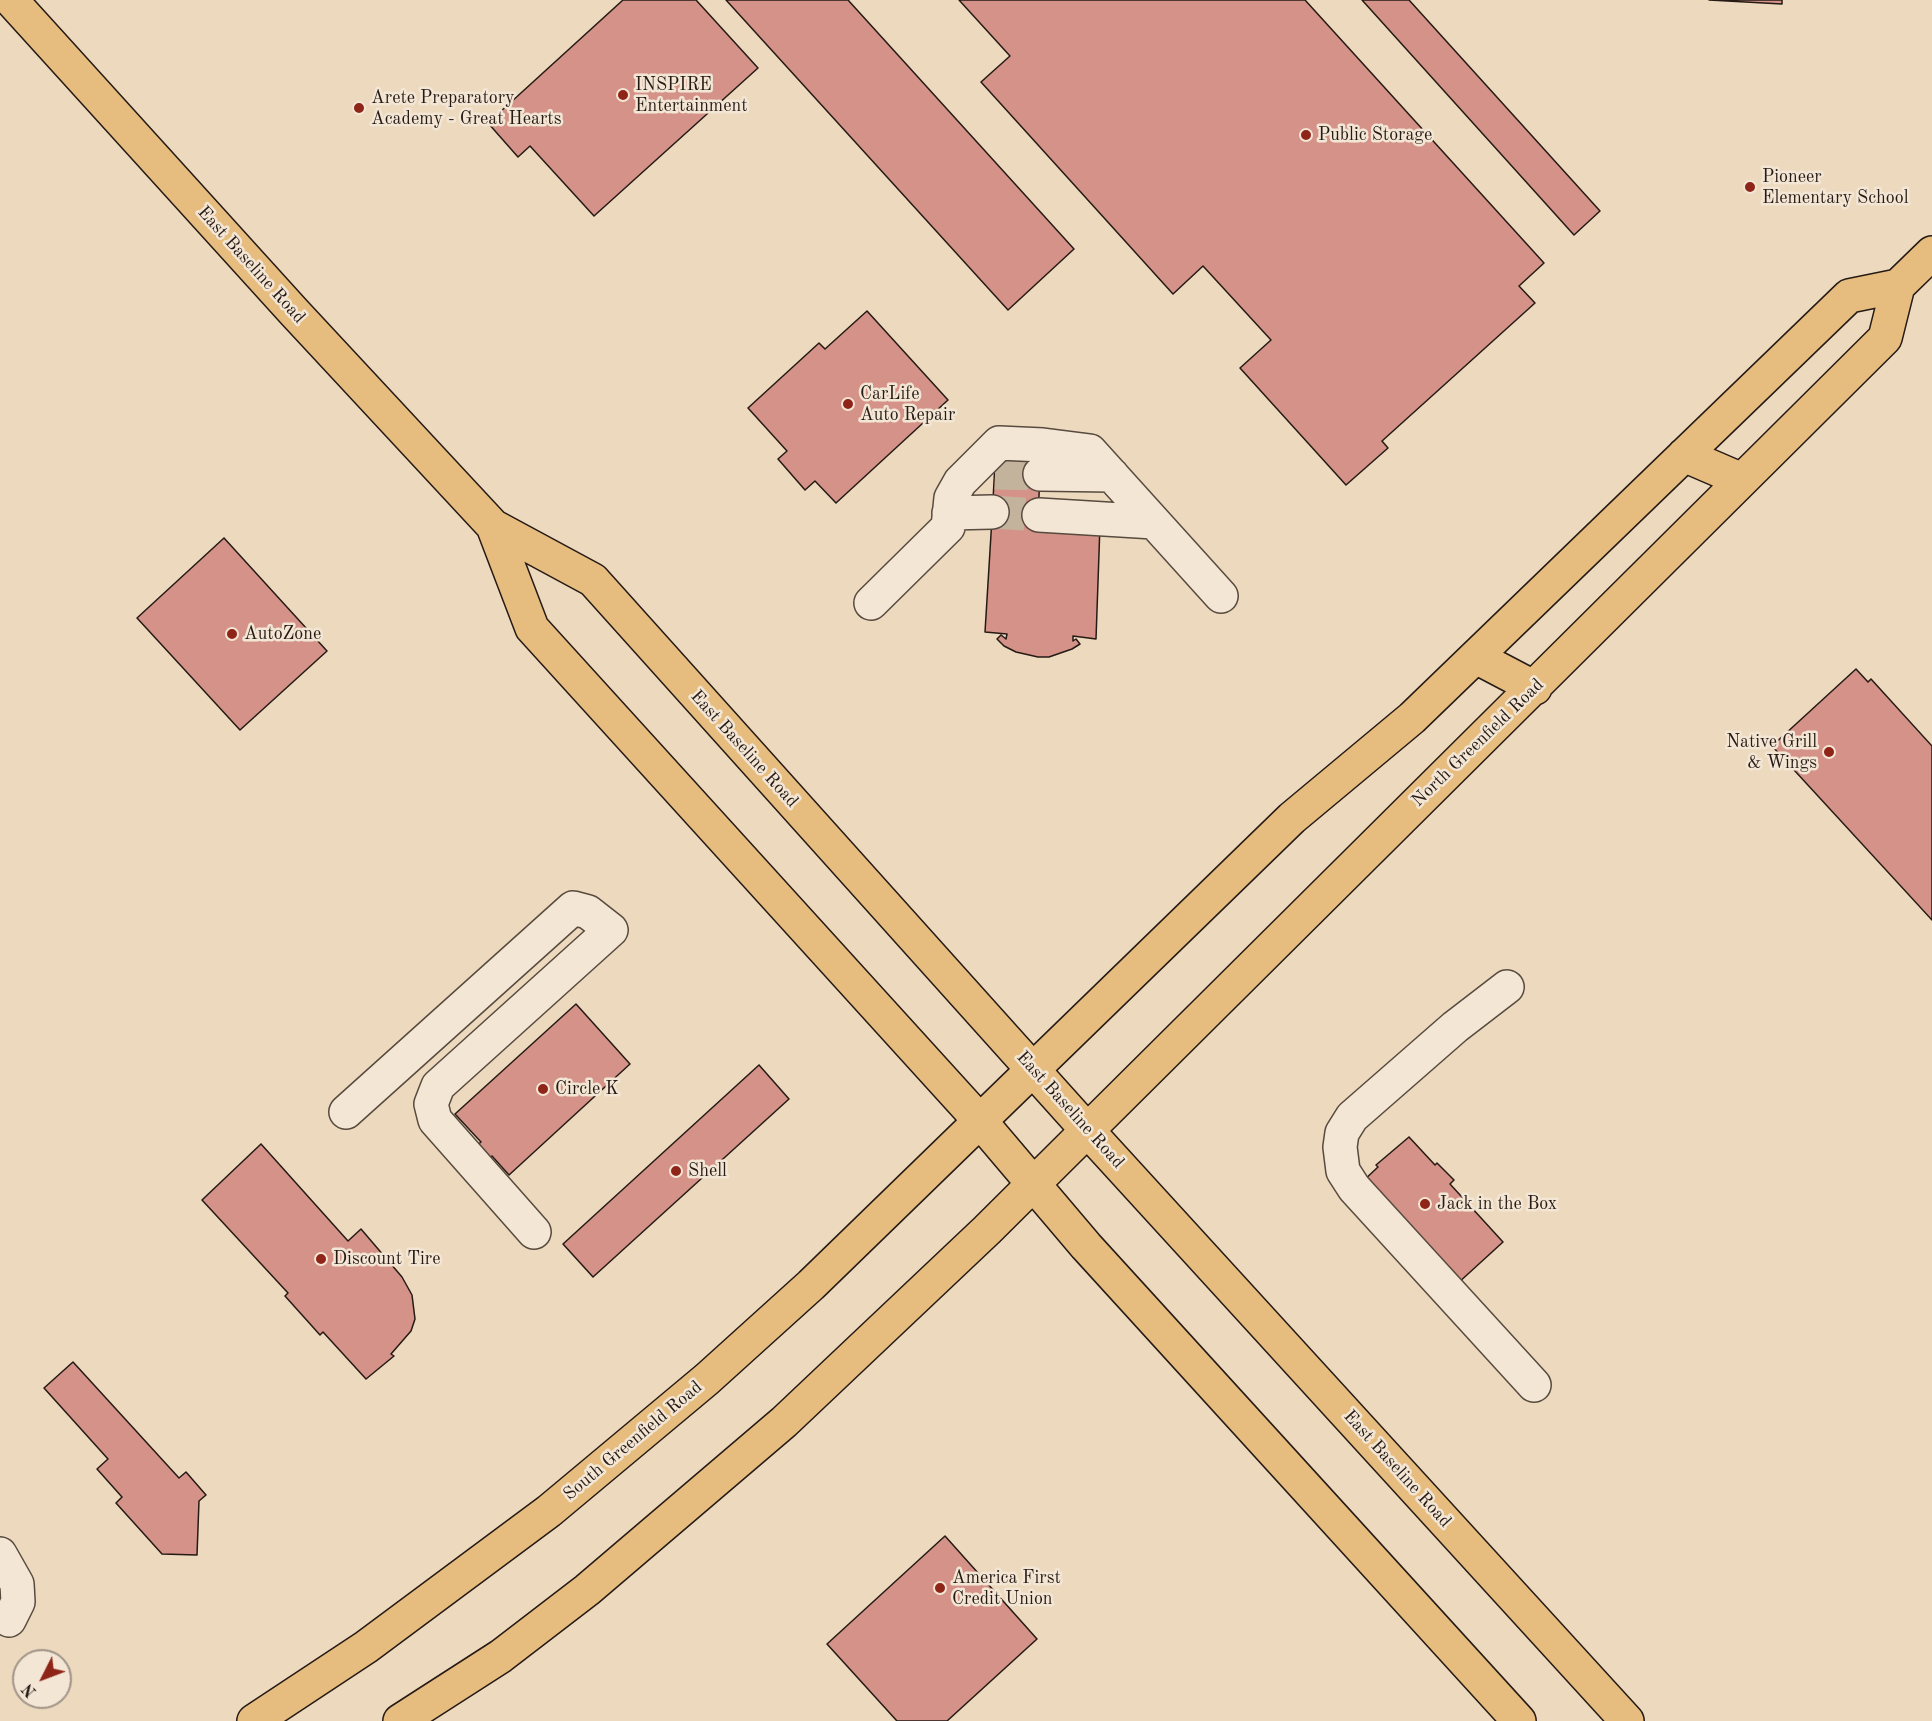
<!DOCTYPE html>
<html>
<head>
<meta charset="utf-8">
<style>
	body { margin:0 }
	#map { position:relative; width:1932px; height:1721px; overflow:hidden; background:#ecd9be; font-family:"Old Standard TT",serif }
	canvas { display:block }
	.north { position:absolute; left:12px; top:1649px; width:60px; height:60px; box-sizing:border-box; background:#f3e6d5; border:2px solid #a19488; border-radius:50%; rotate:228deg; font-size:16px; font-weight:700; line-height:24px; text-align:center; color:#251a14 }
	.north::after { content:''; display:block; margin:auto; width:21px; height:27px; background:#8f2418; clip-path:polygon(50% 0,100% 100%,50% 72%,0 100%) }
</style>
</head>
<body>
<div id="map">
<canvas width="1932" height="1721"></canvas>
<div class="north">N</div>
</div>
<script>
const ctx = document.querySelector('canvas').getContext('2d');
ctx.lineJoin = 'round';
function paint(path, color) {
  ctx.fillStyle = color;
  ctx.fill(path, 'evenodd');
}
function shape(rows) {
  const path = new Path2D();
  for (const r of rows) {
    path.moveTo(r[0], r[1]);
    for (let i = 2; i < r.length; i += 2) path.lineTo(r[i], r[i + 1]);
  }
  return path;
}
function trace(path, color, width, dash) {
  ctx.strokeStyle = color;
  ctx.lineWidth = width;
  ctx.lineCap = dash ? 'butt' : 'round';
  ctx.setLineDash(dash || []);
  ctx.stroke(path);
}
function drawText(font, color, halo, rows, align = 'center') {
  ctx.font = font + ' "Old Standard TT",serif';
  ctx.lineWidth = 5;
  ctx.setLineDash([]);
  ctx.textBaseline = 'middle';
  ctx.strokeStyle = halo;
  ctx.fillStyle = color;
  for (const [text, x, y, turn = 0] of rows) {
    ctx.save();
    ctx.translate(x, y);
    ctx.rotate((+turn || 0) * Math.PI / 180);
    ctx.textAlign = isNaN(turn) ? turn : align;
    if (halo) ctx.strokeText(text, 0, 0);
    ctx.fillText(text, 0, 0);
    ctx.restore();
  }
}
const building = shape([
	[623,0,696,0,758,68,594,216,530,146,518,157,488,123,623,0],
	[726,0,848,0,1074,249,1008,310,726,0],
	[959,0,1305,0,1544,263,1519,286,1535,303,1382,441,1388,448,1346,485,1240,368,1271,340,1203,266,1173,294,981,82,1010,56,959,0],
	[1362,0,1409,0,1600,211,1574,235,1362,0],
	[1709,0,1782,0,1782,4,1709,0],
	[867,311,948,400,836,503,815,481,805,490,778,459,787,451,748,408,819,343,825,349,867,311],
	[996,445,1041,447,1038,520,992,518,996,445],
	[992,518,1100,525,1096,639,1073,636,1073,641,1076,639,1080,644,1072,649,1049,657,1038,657,1016,652,1004,646,997,639,1001,635,1006,639,1007,634,985,632,992,518],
	[224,538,327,651,240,730,137,618,224,538],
	[1856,669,1868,682,1871,679,1932,746,1932,920,1772,746,1856,669],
	[576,1004,630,1064,509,1175,492,1156,487,1160,475,1147,481,1142,455,1114,576,1004],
	[759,1065,789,1099,593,1277,563,1244,759,1065],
	[1409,1137,1435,1165,1437,1163,1454,1180,1450,1184,1503,1242,1457,1284,1362,1182,1378,1167,1376,1165,1409,1137],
	[261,1144,348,1241,361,1229,402,1277,412,1295,415,1319,411,1331,391,1354,394,1356,366,1379,323,1332,320,1335,285,1296,288,1293,202,1200,261,1144],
	[73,1362,179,1478,186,1472,206,1495,199,1501,197,1555,162,1554,116,1503,122,1497,97,1469,108,1459,44,1388,73,1362],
	[945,1536,1037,1639,947,1721,897,1721,827,1644,945,1536]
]);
paint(building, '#d49289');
trace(building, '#251a14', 1.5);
trace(shape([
	[995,473,1040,474],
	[992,512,1039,515]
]), '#c4b39c', 33, [33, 16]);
const minor = shape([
	[1040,474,1112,475],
	[949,513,992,512],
	[1039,515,1154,522],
	[871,603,948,527,951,498,960,482,999,443,1043,445,1090,451,1221,596],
	[1507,987,1455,1027,1352,1117,1342,1133,1340,1147,1343,1171,1354,1188,1534,1385],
	[346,1112,573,908,588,912,611,930,438,1086,431,1104,435,1120,534,1232],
	[0,1554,17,1584,18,1602,9,1620]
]);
const major = shape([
	[11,0,294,312,493,526,593,580,1087,1130,1627,1721],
	[1684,455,1742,480],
	[493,526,532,628,980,1121,1086,1246,1519,1721],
	[1476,657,1535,688],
	[254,1721,366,1647,549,1511,707,1379,811,1285,1292,818,1412,718,1849,296,1898,286],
	[400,1721,501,1656,587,1590,784,1422,987,1230,1885,338,1898,286,1932,253]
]);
trace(minor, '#574a3e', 36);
trace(major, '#251a14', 36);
trace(minor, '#f3e6d5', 33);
trace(major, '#e6bc7f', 33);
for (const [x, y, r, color] of [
	[623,95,6,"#8f2418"],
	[359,108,6,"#8f2418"],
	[1306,135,6,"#8f2418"],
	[1750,187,6,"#8f2418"],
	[848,404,6,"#8f2418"],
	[232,634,6,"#8f2418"],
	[1829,752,6,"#8f2418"],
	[543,1089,6,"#8f2418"],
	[676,1171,6,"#8f2418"],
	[1425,1204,6,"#8f2418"],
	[321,1259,6,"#8f2418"],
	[940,1588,6,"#8f2418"]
]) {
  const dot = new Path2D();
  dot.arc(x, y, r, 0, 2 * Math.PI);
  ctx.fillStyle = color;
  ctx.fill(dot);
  trace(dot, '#f3e6d5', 2);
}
drawText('18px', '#251a14', '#f3e6d5', [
	["INSPIRE",635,85],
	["Entertainment",635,106],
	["Arete Preparatory",371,98],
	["Academy - Great Hearts",371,119],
	["Public Storage",1318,135],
	["Pioneer",1762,177],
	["Elementary School",1762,198],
	["CarLife",860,394],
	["Auto Repair",860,415],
	["AutoZone",244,634],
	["Native Grill",1817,742,"right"],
	["& Wings",1817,763,"right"],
	["Circle K",555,1089],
	["Shell",688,1171],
	["Jack in the Box",1437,1204],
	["Discount Tire",333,1259],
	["America First",952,1578],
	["Credit Union",952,1599]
], 'left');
drawText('18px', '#251a14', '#f3e6d5', [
	["East Baseline Road",251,265,48],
	["North Greenfield Road",1478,743,-44],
	["East Baseline Road",744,749,48],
	["East Baseline Road",1070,1110,48],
	["South Greenfield Road",633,1441,-40],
	["East Baseline Road",1397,1469,48]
]);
</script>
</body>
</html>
